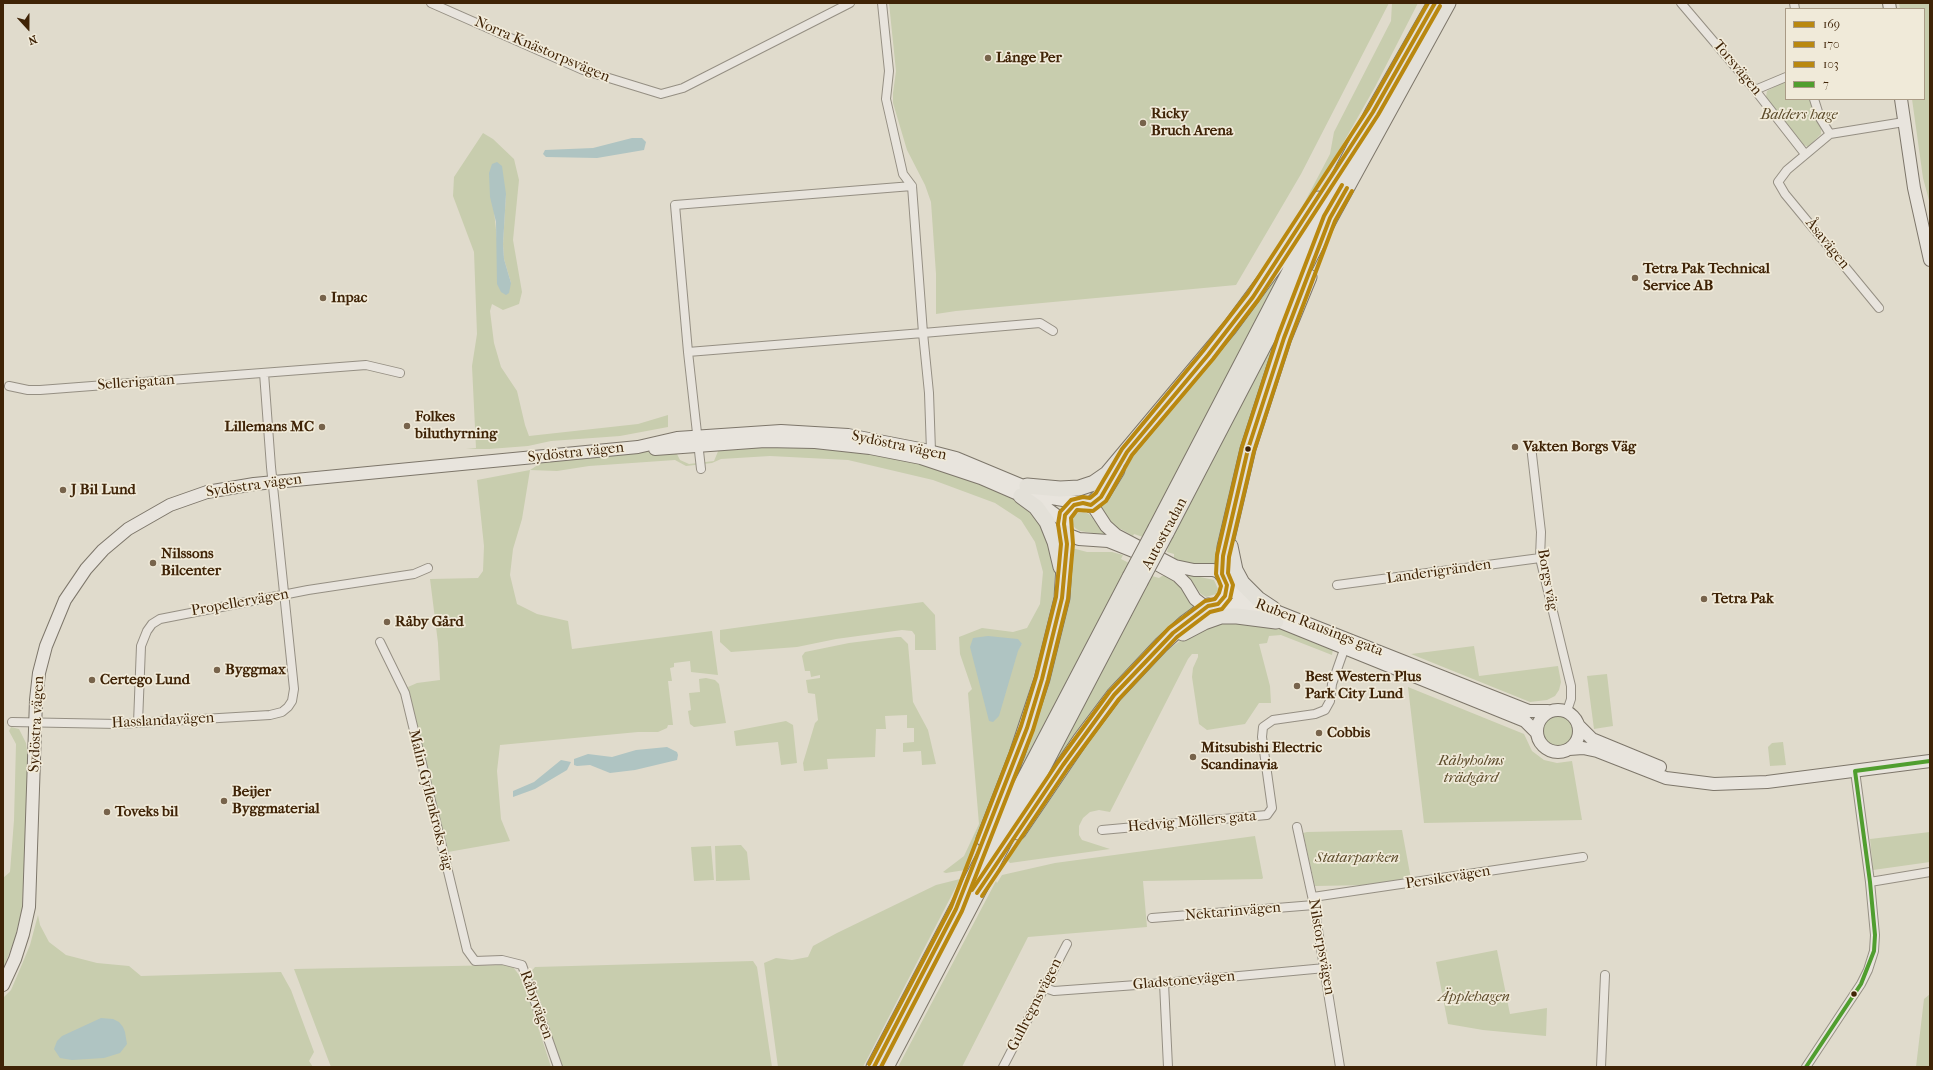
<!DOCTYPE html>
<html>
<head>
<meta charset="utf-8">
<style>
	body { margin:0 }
	#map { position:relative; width:1933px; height:1070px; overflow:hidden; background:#e0dbcc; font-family:"IM FELL French Canon",serif }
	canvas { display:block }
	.frame { position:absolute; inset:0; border:4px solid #3f2306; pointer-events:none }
	.legend { position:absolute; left:1785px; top:8px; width:140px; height:92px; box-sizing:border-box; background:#f0ead9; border:1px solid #a99a85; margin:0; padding:5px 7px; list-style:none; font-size:12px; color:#3f2306 }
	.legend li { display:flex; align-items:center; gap:8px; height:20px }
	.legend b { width:20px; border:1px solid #a99a85 }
	.north { position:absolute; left:8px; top:8px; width:40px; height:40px; -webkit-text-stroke:3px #f0ead9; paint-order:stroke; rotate:159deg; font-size:11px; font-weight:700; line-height:16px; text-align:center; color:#3f2306 }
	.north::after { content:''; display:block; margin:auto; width:14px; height:18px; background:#3f2306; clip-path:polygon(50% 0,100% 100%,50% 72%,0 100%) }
</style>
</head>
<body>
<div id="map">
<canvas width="1933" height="1070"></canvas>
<div class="frame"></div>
<ul class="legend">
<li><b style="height:5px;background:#b98810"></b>169</li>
<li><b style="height:5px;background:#b98810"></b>170</li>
<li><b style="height:5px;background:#b98810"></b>103</li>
<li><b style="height:5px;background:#509e2f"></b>7</li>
</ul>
<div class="north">N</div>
</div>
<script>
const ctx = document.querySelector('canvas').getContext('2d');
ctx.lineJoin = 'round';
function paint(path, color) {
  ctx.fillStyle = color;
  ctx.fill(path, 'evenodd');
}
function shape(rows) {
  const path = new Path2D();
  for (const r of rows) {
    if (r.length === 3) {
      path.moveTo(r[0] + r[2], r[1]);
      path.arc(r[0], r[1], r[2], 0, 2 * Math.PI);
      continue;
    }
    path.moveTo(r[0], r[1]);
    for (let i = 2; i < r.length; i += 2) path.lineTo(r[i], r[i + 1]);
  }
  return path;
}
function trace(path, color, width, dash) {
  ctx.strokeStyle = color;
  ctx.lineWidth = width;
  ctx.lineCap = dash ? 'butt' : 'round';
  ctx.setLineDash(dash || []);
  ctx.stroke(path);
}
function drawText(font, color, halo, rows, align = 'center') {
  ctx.font = font + ' "IM FELL French Canon",serif';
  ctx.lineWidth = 3.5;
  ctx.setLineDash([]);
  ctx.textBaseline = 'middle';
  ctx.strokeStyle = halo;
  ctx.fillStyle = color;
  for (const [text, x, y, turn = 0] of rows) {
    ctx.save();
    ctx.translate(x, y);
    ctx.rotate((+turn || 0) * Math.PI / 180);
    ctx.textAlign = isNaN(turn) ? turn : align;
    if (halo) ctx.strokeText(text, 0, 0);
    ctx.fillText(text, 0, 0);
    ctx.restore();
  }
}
paint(shape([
	[889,3,1389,3,1301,174,1236,285,956,311,936,314,936,274,931,202,925,185,907,150,893,103,893,93,896,71],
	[1392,3,1418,3,1375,87,1295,228,1300,211,1330,154,1334,132,1391,21],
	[1899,3,1930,3,1930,204,1923,178,1912,99,1924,99,1924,9,1900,9],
	[1786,81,1786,99,1810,99,1821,126,1821,134,1808,147,1802,144,1766,97,1767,91],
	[483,133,493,139,514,159,519,180,513,240,522,292,519,304,503,310,492,304,490,311,494,343,501,367,517,391,525,425,529,436,638,424,668,415,668,427,620,436,551,441,528,446,489,449,466,449,476,448,472,366,477,334,474,252,453,196,454,177],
	[506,194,503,244,504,259,511,283,497,284,497,239,494,211],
	[1289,258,1143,537,1134,534,1133,536,1121,529,1115,530,1098,505,1132,455],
	[1289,313,1257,400,1229,493,1218,566,1174,562,1174,554,1167,552,1169,544],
	[758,445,840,447,932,466,1011,495,1036,512,1055,562,1054,594,1037,664,1011,752,989,814,965,870,946,873,943,872,964,856,979,824,968,693,972,689,960,654,959,637,982,628,1013,632,1027,628,1040,604,1043,572,1035,542,1021,520,995,503,933,480,848,460,770,456,721,459,712,463,686,466,675,460,589,466,557,471,530,470,522,519,513,549,510,575,517,604,537,614,568,621,572,649,712,631,718,675,691,672,690,661,674,663,674,667,670,668,672,681,668,681,673,725,668,725,667,728,658,732,638,732,500,745,497,771,501,819,510,841,448,852,408,687,417,683,440,680,438,643,430,579,478,578,483,571,484,546,477,480,530,470,544,461,646,451,675,450,680,460,689,464,714,461,719,449],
	[973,638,1022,644,1018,650],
	[1084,512,1089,514,1106,534,1105,535,1080,531,1075,528,1072,523,1074,516,1078,513],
	[1072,548,1087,552,1112,552,1123,555,1121,559,1129,563,1014,786,1011,784],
	[1186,574,1214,580,1218,589,1216,594,1206,597,1201,594],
	[1152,576,1159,578,1162,576,1172,576,1197,607,1037,793],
	[923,602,935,615,936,650,915,650,915,635,912,631,902,630,836,639,797,647,731,652,720,642,720,630],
	[1225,620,1276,626,1333,649,1332,655,1281,635,1269,636,1267,643,1259,644,1270,686,1271,703,1259,703,1245,724,1207,730,1199,724,1192,677,1193,668,1198,657,1198,654,1192,654,1188,659,1110,812,1099,810,1090,812,1083,818,1079,826,1079,835,1082,840,1110,849,1010,863,1008,861,1029,824,1097,724,1166,651,1190,634],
	[897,637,901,637,908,644,913,702,928,730,936,764,922,765,921,751,903,752,903,743,914,742,914,728,907,728,907,715,885,716,886,729,876,729,875,757,827,759,828,769,804,771,803,763,815,723,818,720,815,694,808,693,806,680,820,678,820,675,811,677,810,671,805,671,802,656,805,652,849,643],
	[1474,646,1479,676,1558,666,1561,682,1559,690,1555,696,1547,700,1530,702,1411,654],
	[1607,674,1613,726,1594,729,1587,676],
	[706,678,715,680,719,684,726,723,694,727,690,724,688,711,691,710,689,693,700,692,699,679],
	[1408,687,1524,734,1532,751,1544,760,1557,763,1572,761,1582,820,1424,823],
	[1558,730,16],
	[786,721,793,725,797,763,781,765,778,742,736,746,734,731],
	[11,727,19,729,26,743,29,765,22,910,14,941,3,969,3,878,10,872,14,820,16,744,9,731],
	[1783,742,1786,765,1770,766,1768,747,1772,743],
	[1402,830,1411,879,1369,885,1315,886,1303,833,1307,832],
	[1930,832,1930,862,1873,870,1870,839],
	[1255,836,1263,878,1262,879,1143,881,1147,927,1028,937,962,1067,898,1067,996,881,997,883,1002,875,1055,863],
	[741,845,747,852,750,880,716,881,715,846],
	[711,846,714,880,694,881,691,847],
	[960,879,863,1067,778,1067,764,963,776,958,792,960,808,957,813,946,837,933,936,885],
	[38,915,40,925,49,942,66,955,97,963,129,966,141,976,281,972,291,990,314,1052,309,1061,313,1067,3,1067,3,998,11,990,20,969,30,945],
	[1497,950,1510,1014,1547,1008,1546,1036,1483,1030,1448,1024,1436,962],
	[753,961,757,967,772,1067,561,1067,529,974,535,967],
	[505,965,513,967,523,980,551,1067,331,1067,294,969],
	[1930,994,1930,1067,1916,1067,1924,999]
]), '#c8cdae');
paint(shape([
	[632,138,642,138,646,142,644,150,597,158,546,157,543,154,545,150,593,148],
	[497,162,502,166,506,194,503,244,504,259,511,283,509,293,506,295,501,292,497,284,496,222,490,197,489,173,492,164],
	[988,636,1018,639,1022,644,1018,651,999,716,993,722,989,721,970,647,973,638],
	[667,747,677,752,678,755,677,760,635,770,610,773,590,765,577,766,574,765,574,759,588,754,612,757,636,750],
	[561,760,571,762,567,770,535,789,513,797,513,791,534,782],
	[101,1018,113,1019,119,1022,123,1027,125,1032,127,1044,120,1053,104,1058,72,1060,60,1058,54,1049,57,1041,62,1036]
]), '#afc4c2');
const minor = shape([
	[431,3,583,70,661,94,683,88,850,3],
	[882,3,889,71,886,99,903,174,912,186],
	[1681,3,1755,90,1805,154],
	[1794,3,1795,9],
	[1755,90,1786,77],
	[1814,99,1820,118,1830,134],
	[1879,308,1785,194,1778,182,1787,170,1830,134,1904,122],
	[688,352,701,469],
	[9,386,28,390,40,390,366,365,400,373],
	[1531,446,1541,532,1540,558,1571,686,1571,699,1567,711],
	[931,451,929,393,923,333,912,186,675,205,688,352,923,333,1040,323,1053,331],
	[1337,585,1540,558],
	[380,642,405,693,467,950,475,961,502,960,522,965,558,1067],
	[12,722,118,724,270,715,282,712,288,707,292,701,294,689,271,467,264,373],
	[138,723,141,646,147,631,152,624,160,619,308,590,414,574,428,568],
	[1297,827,1314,905,1340,1067],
	[1102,830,1267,815,1272,808,1262,737,1263,727,1273,720,1315,714,1325,710,1330,701,1332,684,1346,644],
	[1870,882,1930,872],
	[1313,897,1583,857],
	[1152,918,1314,905],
	[1164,983,1168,1067],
	[1045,988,1054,991,1164,983,1325,968],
	[1003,1067,1067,944],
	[1601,1067,1605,975],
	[1806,1067,1861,984,1868,970,1874,951,1875,935,1870,882,1855,771]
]);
const secondary = shape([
	[1889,3,1890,9],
	[1901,99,1914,188,1930,260],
	[655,449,765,441,815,442,870,448,921,458,981,478,1041,504,1064,521],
	[1083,503,1093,506,1106,526,1116,535,1175,566,1194,570,1213,570,1220,572,1224,576,1227,585,1224,598,1215,605,1204,606,1195,599,1186,584,1178,576,1133,551,1108,541,1079,539,1069,535,1064,527,1065,515,1074,505,1083,503],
	[1227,585,1238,595,1248,600,1529,711,1548,711],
	[1218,604,1236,605,1258,613,1525,721,1536,732],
	[1558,731,21],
	[1578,725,1592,739,1660,767],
	[1569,749,1583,748,1597,751,1666,778,1714,784,1767,782,1930,761],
	[3,985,15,959,23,934,29,907,36,700,39,673,46,646,65,600,86,569,103,550,128,529,170,505,207,492,254,484,638,447,677,438,781,431,848,435,925,450,956,458,1052,498,1080,503]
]);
const motorway = shape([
	[1027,486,1060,489,1079,488,1094,483,1107,474,1230,327,1278,262,1318,199],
	[1021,496,1036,507,1047,522,1055,542,1061,567],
	[1091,505,1103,493,1117,470],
	[1156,528,1373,112,1435,3],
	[1166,533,1330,218,1448,3],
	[1230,546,1235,570,1242,583,1258,599,1273,609],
	[1222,574,1225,547,1248,449,1284,338,1309,277],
	[1183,633,1204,622,1221,616,1237,616,1276,621],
	[1018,832,1081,739,1114,695,1161,645,1185,623,1208,606],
	[984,839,1017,754,1042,679,1062,598,1066,533],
	[874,1067,1130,577],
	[886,1067,1140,582]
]);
trace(minor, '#958f83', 10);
trace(secondary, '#7d766a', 14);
trace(motorway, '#7d766a', 17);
trace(minor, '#e8e4dd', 8);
trace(secondary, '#e8e4dd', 12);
trace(motorway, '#e3e0d8', 15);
const motorwayBridge = shape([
	[1130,577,1156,528],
	[1140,582,1166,533]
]);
trace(motorwayBridge, '#7d766a', 17, []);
trace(motorwayBridge, '#e3e0d8', 15);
trace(shape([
	[977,893,1063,765,1114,695,1173,633,1208,606,1218,604,1225,596,1227,585,1222,574,1223,556,1248,449,1284,338,1330,218,1347,188],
	[874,1067,956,909,1027,728,1042,679,1062,598,1067,544,1064,524,1065,515,1074,505,1083,503,1091,505,1101,497,1127,452,1208,355,1253,297,1373,112,1435,3]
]), '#b98810', 4);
trace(shape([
	[982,896,1068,768,1119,699,1177,637,1210,612,1222,609,1230,599,1233,585,1228,573,1229,557,1254,451,1290,340,1335,221,1352,191],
	[881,1067,962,911,1033,730,1048,680,1068,599,1073,544,1071,518,1077,510,1093,511,1106,501,1132,455,1213,359,1258,300,1378,115,1440,6]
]), '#b98810', 4);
trace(shape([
	[972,890,1058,762,1110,691,1169,628,1205,601,1215,599,1219,593,1221,586,1216,574,1217,555,1242,447,1278,336,1324,216,1342,185],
	[869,1064,951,907,1021,726,1036,677,1056,597,1061,544,1058,524,1060,512,1071,500,1083,497,1090,498,1096,493,1122,449,1203,351,1248,293,1368,109,1428,3]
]), '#b98810', 4);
trace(shape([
	[1855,771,1930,761],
	[1806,1067,1861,984,1874,951,1875,935,1870,882,1855,771]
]), '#509e2f', 4);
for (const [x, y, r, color] of [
	[988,58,4,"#77634b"],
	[1143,123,4,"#77634b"],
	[1635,278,4,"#77634b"],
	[323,298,4,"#77634b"],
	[407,426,4,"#77634b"],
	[322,427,4,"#77634b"],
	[1515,447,4,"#77634b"],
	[1248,449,3.5,"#3f2306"],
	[63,490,4,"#77634b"],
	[153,563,4,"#77634b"],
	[1704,599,4,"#77634b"],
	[387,622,4,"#77634b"],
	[217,670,4,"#77634b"],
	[92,680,4,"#77634b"],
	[1297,686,4,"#77634b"],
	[1319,733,4,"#77634b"],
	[1193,757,4,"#77634b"],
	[224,801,4,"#77634b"],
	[107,812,4,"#77634b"],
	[1854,994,3.5,"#3f2306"]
]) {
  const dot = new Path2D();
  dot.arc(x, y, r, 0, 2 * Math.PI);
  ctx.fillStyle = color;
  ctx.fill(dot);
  trace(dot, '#f0ead9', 1.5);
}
drawText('15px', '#3f2306', '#f0ead9', [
	["Norra Knästorpsvägen",542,50,23],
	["Torsvägen",1737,68,50],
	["Åsavägen",1827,244,51],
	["Sellerigatan",136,383,-4],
	["Sydöstra vägen",899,446,12],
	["Sydöstra vägen",576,453,-6],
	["Sydöstra vägen",254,486,-8],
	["Autostradan",1165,534,-62],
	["Landerigränden",1439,572,-8],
	["Borgs väg",1547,580,80],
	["Propellervägen",240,603,-10],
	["Ruben Rausings gata",1319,628,21],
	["Hasslandavägen",163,721,-3],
	["Sydöstra vägen",37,724,-87],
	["Malin Gyllenkroks väg",430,800,76],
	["Hedvig Möllers gata",1192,822,-5],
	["Persikevägen",1448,878,-9],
	["Nektarinvägen",1233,912,-5],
	["Nilstorpsvägen",1321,947,80],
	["Gladstonevägen",1184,981,-5],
	["Råbyvägen",536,1005,70],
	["Gullregnsvägen",1035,1005,-63]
]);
drawText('bold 15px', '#3f2306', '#f0ead9', [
	["Långe Per",996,58],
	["Ricky",1151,114],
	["Bruch Arena",1151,131],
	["Tetra Pak Technical",1643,269],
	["Service AB",1643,286],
	["Inpac",331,298],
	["Folkes",415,417],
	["biluthyrning",415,434],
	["Lillemans MC",314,427,"right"],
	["Vakten Borgs Väg",1523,447],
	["J Bil Lund",71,490],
	["Nilssons",161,554],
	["Bilcenter",161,571],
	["Tetra Pak",1712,599],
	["Råby Gård",395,622],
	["Byggmax",225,670],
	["Best Western Plus",1305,677],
	["Park City Lund",1305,694],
	["Certego Lund",100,680],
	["Cobbis",1327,733],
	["Mitsubishi Electric",1201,748],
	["Scandinavia",1201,765],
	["Beijer",232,792],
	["Byggmaterial",232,809],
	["Toveks bil",115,812]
], 'left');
drawText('italic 15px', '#5c4b2a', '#f0ead9', [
	["Balders hage",1799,115],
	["Råbyholms",1471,761],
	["trädgård",1471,778],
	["Statarparken",1357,858],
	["Äpplehagen",1474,997]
]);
</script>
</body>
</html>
